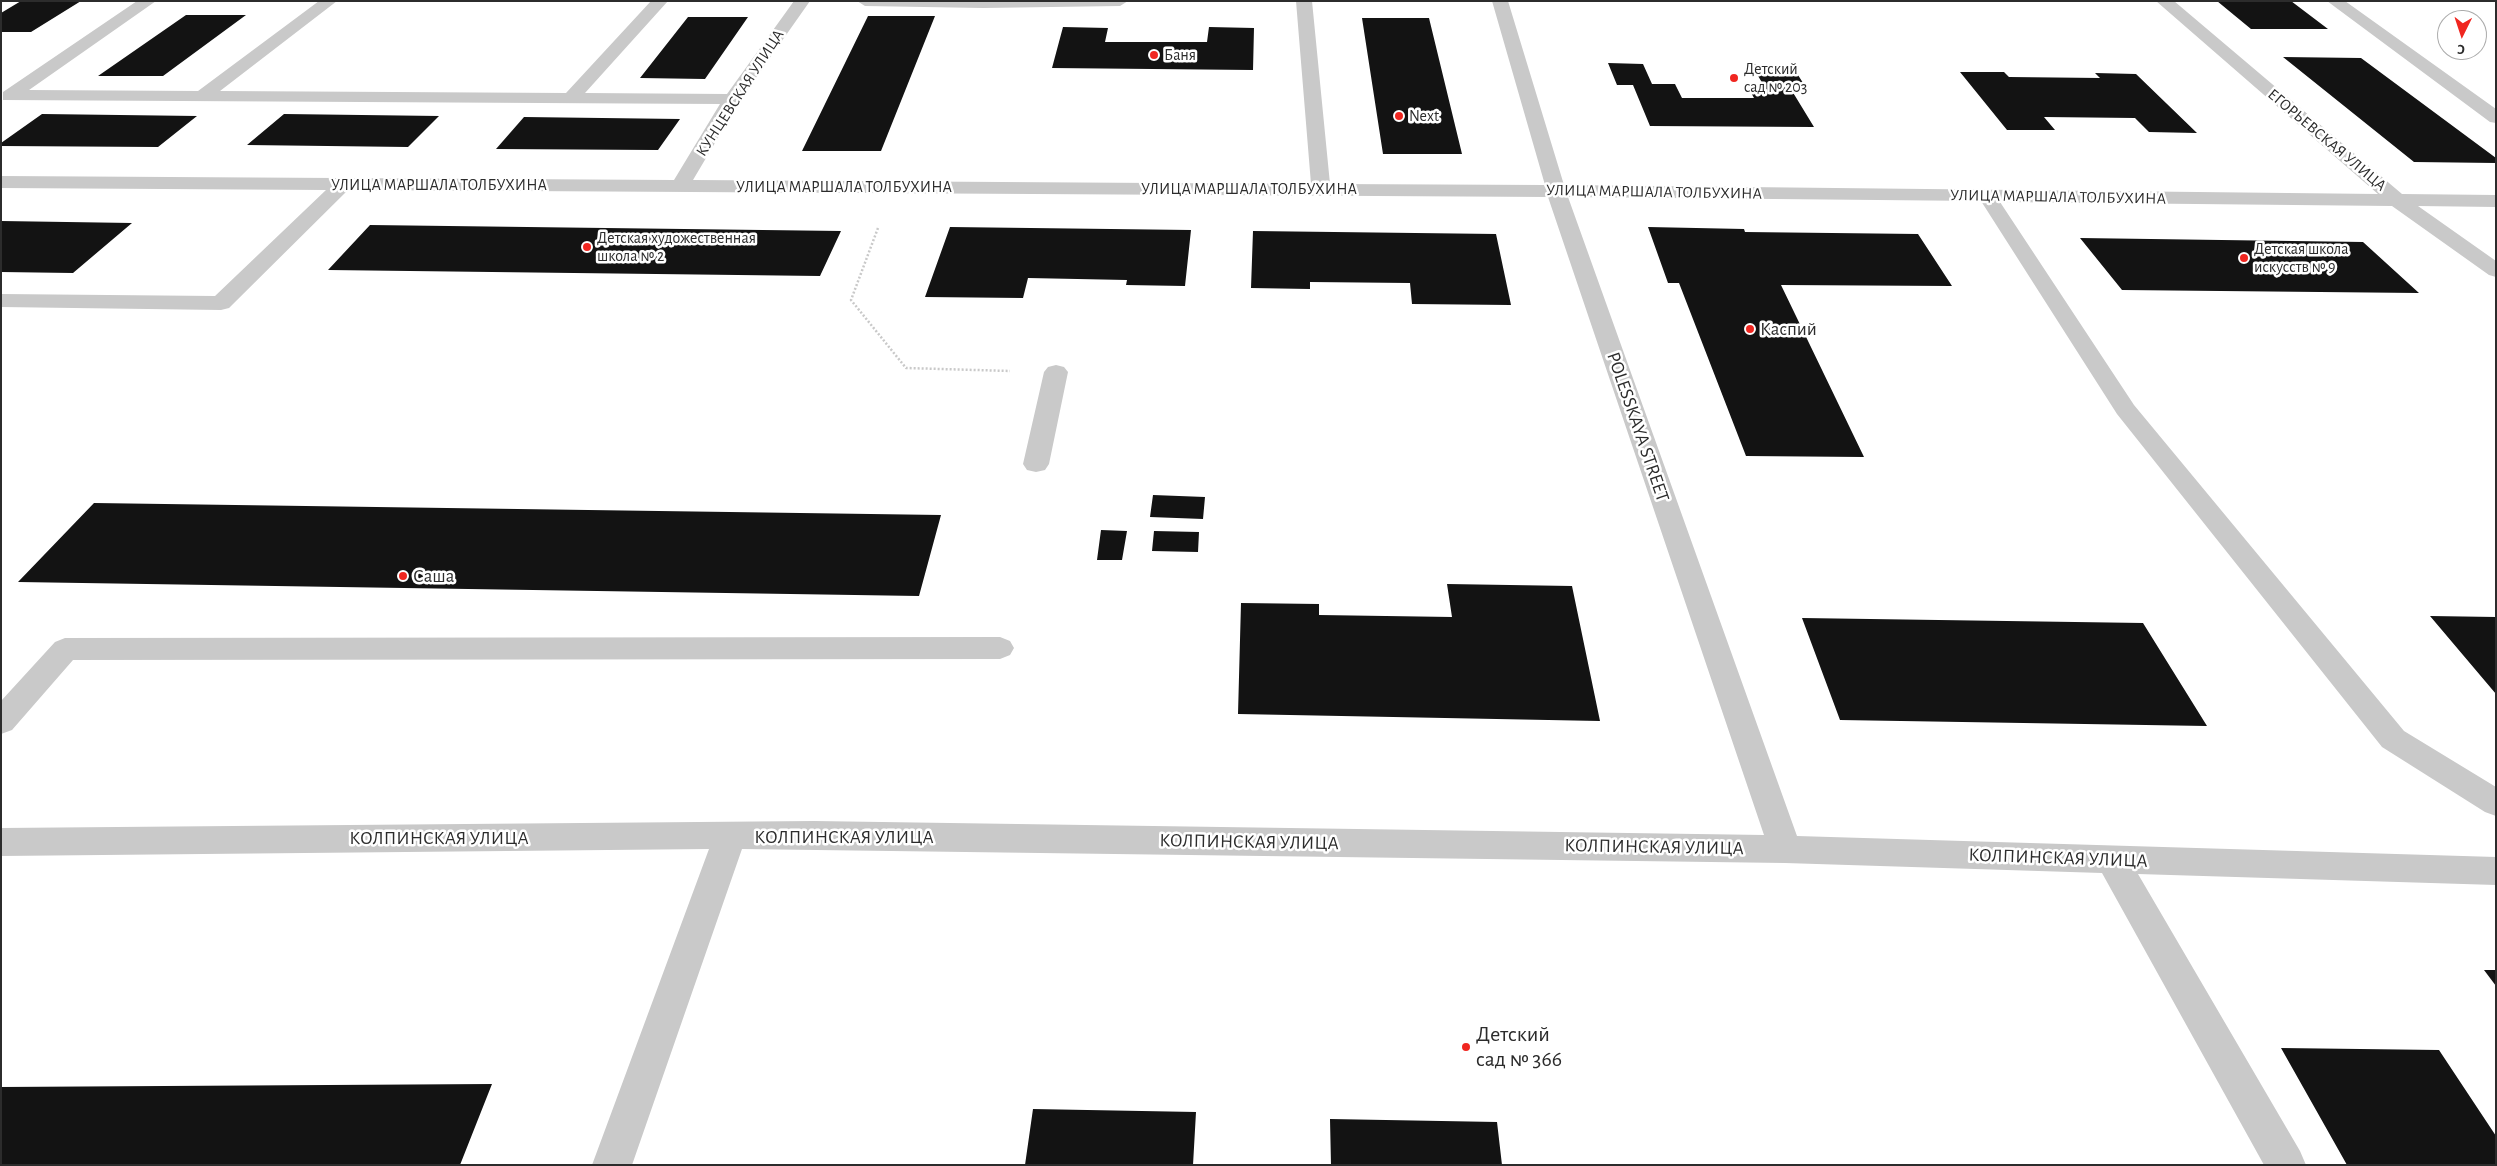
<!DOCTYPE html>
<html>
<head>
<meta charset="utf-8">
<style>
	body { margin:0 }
	#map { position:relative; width:2497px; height:1166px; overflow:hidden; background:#fff; font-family:"Alegreya Sans",sans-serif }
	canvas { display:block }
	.frame { position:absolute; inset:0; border:2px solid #2c2c2c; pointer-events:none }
	.north { position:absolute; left:2437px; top:10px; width:50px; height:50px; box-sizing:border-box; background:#fff; border:1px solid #ababab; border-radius:50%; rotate:184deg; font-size:14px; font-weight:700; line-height:20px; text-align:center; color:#2c2c2c }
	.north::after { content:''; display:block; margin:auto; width:18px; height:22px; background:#f02620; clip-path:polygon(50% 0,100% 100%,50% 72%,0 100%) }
</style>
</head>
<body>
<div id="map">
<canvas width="2497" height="1166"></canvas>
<div class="frame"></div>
<div class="north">С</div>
</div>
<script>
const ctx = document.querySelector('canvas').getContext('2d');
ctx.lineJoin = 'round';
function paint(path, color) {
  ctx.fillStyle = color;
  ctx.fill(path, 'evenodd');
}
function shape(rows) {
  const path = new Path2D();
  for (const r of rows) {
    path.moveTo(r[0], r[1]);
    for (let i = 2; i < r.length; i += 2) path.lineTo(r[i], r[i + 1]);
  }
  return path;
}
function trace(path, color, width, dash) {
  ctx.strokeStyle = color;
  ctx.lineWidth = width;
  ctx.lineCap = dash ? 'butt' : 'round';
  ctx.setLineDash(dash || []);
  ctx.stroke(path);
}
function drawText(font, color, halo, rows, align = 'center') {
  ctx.font = font + ' "Alegreya Sans",sans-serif';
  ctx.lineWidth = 5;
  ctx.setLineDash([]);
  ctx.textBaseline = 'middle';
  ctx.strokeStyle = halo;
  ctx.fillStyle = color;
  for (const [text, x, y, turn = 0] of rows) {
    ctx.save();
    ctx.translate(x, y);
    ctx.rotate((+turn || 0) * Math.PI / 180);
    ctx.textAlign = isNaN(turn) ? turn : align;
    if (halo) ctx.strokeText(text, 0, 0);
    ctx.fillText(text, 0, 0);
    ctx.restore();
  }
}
paint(shape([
	[21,1,81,1,31,32,1,32,1,13],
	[2217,1,2291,1,2328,29,2251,29],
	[186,15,246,15,163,76,98,76],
	[868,16,935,16,881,151,802,151],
	[688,17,748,17,705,79,640,78],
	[1362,18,1429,18,1462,154,1383,154],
	[1063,27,1108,28,1105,42,1207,42,1209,27,1254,28,1253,70,1052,68],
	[2283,57,2361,58,2496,158,2496,163,2414,162],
	[1608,63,1643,64,1652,84,1675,84,1682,98,1754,98,1747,85,1764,86,1751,64,1791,64,1805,86,1789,86,1814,127,1650,126,1633,85,1617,85],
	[1960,72,2004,72,2009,77,2100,78,2095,73,2136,74,2197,133,2149,132,2135,118,2044,117,2055,130,2007,130],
	[42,114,197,116,158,147,1,146,1,143],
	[284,114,439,116,408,147,247,145],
	[524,117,680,119,658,150,496,149],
	[1,221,132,223,73,273,1,272],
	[370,225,841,231,820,276,328,270],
	[950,227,1191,230,1185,286,1126,285,1127,280,1028,278,1023,298,925,297],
	[1648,227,1744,229,1745,232,1918,234,1952,286,1781,285,1864,457,1746,456,1679,283,1668,283],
	[1253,231,1496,234,1511,305,1412,304,1410,283,1310,282,1310,289,1251,288],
	[2080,238,2363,242,2419,293,2122,290],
	[1153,495,1205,497,1203,519,1150,517],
	[94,503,941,515,919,596,18,582],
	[1101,530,1127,531,1122,560,1097,560],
	[1154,531,1199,532,1198,552,1152,551],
	[1447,584,1572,586,1600,721,1238,714,1241,603,1319,604,1319,615,1452,617],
	[2430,616,2496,617,2496,694],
	[1802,618,2143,623,2207,726,1840,720],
	[2484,970,2496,970,2496,986],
	[2281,1048,2439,1050,2496,1136,2496,1165,2347,1165],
	[492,1084,460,1165,1,1165,1,1087],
	[1033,1109,1196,1112,1193,1165,1025,1165],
	[1330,1119,1497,1122,1502,1165,1331,1165]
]), '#131313');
trace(shape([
	[878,228,851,300,906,368,1010,371]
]), '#c9c9c9', 2.5, [2, 2]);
paint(shape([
	[137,1,156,1,29,90,198,91,319,1,337,1,220,91,566,93,651,1,668,1,585,93,727,94,794,1,810,1,741,99,693,180,1311,184,1296,1,1312,1,1330,184,1545,185,1492,1,1508,1,1564,185,2378,194,2156,1,2174,1,2402,194,2496,195,2496,207,2418,206,2496,261,2496,277,2489,275,2392,206,2000,202,2134,405,2404,731,2496,787,2496,816,2485,812,2382,747,2117,414,1981,201,1568,197,1797,836,2496,857,2496,885,2138,874,2300,1151,2306,1165,2264,1165,2102,873,1785,863,742,849,632,1165,592,1165,709,849,1,856,1,828,814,821,1764,835,1548,197,348,190,229,308,221,310,1,307,1,294,215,296,326,190,1,188,1,176,674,180,720,104,3,100,3,92,137,1],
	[857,1,1128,1,1120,6,983,8,865,6,857,1],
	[2327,1,2345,1,2496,109,2496,123,2490,122,2327,1],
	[1056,365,1064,367,1068,372,1049,464,1045,470,1036,472,1027,470,1023,464,1044,372,1048,367,1056,365],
	[1000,637,1010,641,1014,648,1010,655,1000,659,73,660,12,730,1,734,1,701,55,642,65,638,1000,637]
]), '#c9c9c9');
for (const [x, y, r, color] of [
	[1154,55,5,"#f02620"],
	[1734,78,5,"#f02620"],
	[1399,116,5,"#f02620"],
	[587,247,5,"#f02620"],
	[2244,258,5,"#f02620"],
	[1750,329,5,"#f02620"],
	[403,576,5,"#f02620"],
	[1466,1047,5,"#f02620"]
]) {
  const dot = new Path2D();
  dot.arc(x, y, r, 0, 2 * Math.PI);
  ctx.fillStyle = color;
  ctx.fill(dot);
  trace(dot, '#fff', 2);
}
drawText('16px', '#2c2c2c', '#fff', [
	["Баня",1164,55],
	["Детский",1744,69],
	["сад № 203",1744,87],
	["Next",1409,116],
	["Детская художественная",597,238],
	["школа № 2",597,256],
	["Детская школа",2254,249],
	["искусств № 9",2254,267]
], 'left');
drawText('16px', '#2c2c2c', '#fff', [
	["КУНЦЕВСКАЯ УЛИЦА",740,93,-57],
	["ЕГОРЬЕВСКАЯ УЛИЦА",2327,140,40],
	["УЛИЦА МАРШАЛА ТОЛБУХИНА",439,185],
	["УЛИЦА МАРШАЛА ТОЛБУХИНА",844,187],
	["УЛИЦА МАРШАЛА ТОЛБУХИНА",1249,189],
	["УЛИЦА МАРШАЛА ТОЛБУХИНА",1654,192,1],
	["УЛИЦА МАРШАЛА ТОЛБУХИНА",2058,197,1]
]);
drawText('19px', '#2c2c2c', '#fff', [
	["Каспий",1760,329],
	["Саша",413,576]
], 'left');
drawText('19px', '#2c2c2c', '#fff', [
	["POLESSKAYA STREET",1638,427,71],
	["КОЛПИНСКАЯ УЛИЦА",844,837],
	["КОЛПИНСКАЯ УЛИЦА",439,838],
	["КОЛПИНСКАЯ УЛИЦА",1249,842,1],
	["КОЛПИНСКАЯ УЛИЦА",1654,847,1],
	["КОЛПИНСКАЯ УЛИЦА",2058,858,2]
]);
drawText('22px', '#2c2c2c', '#fff', [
	["Детский",1476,1034],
	["сад № 366",1476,1059]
], 'left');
</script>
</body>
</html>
